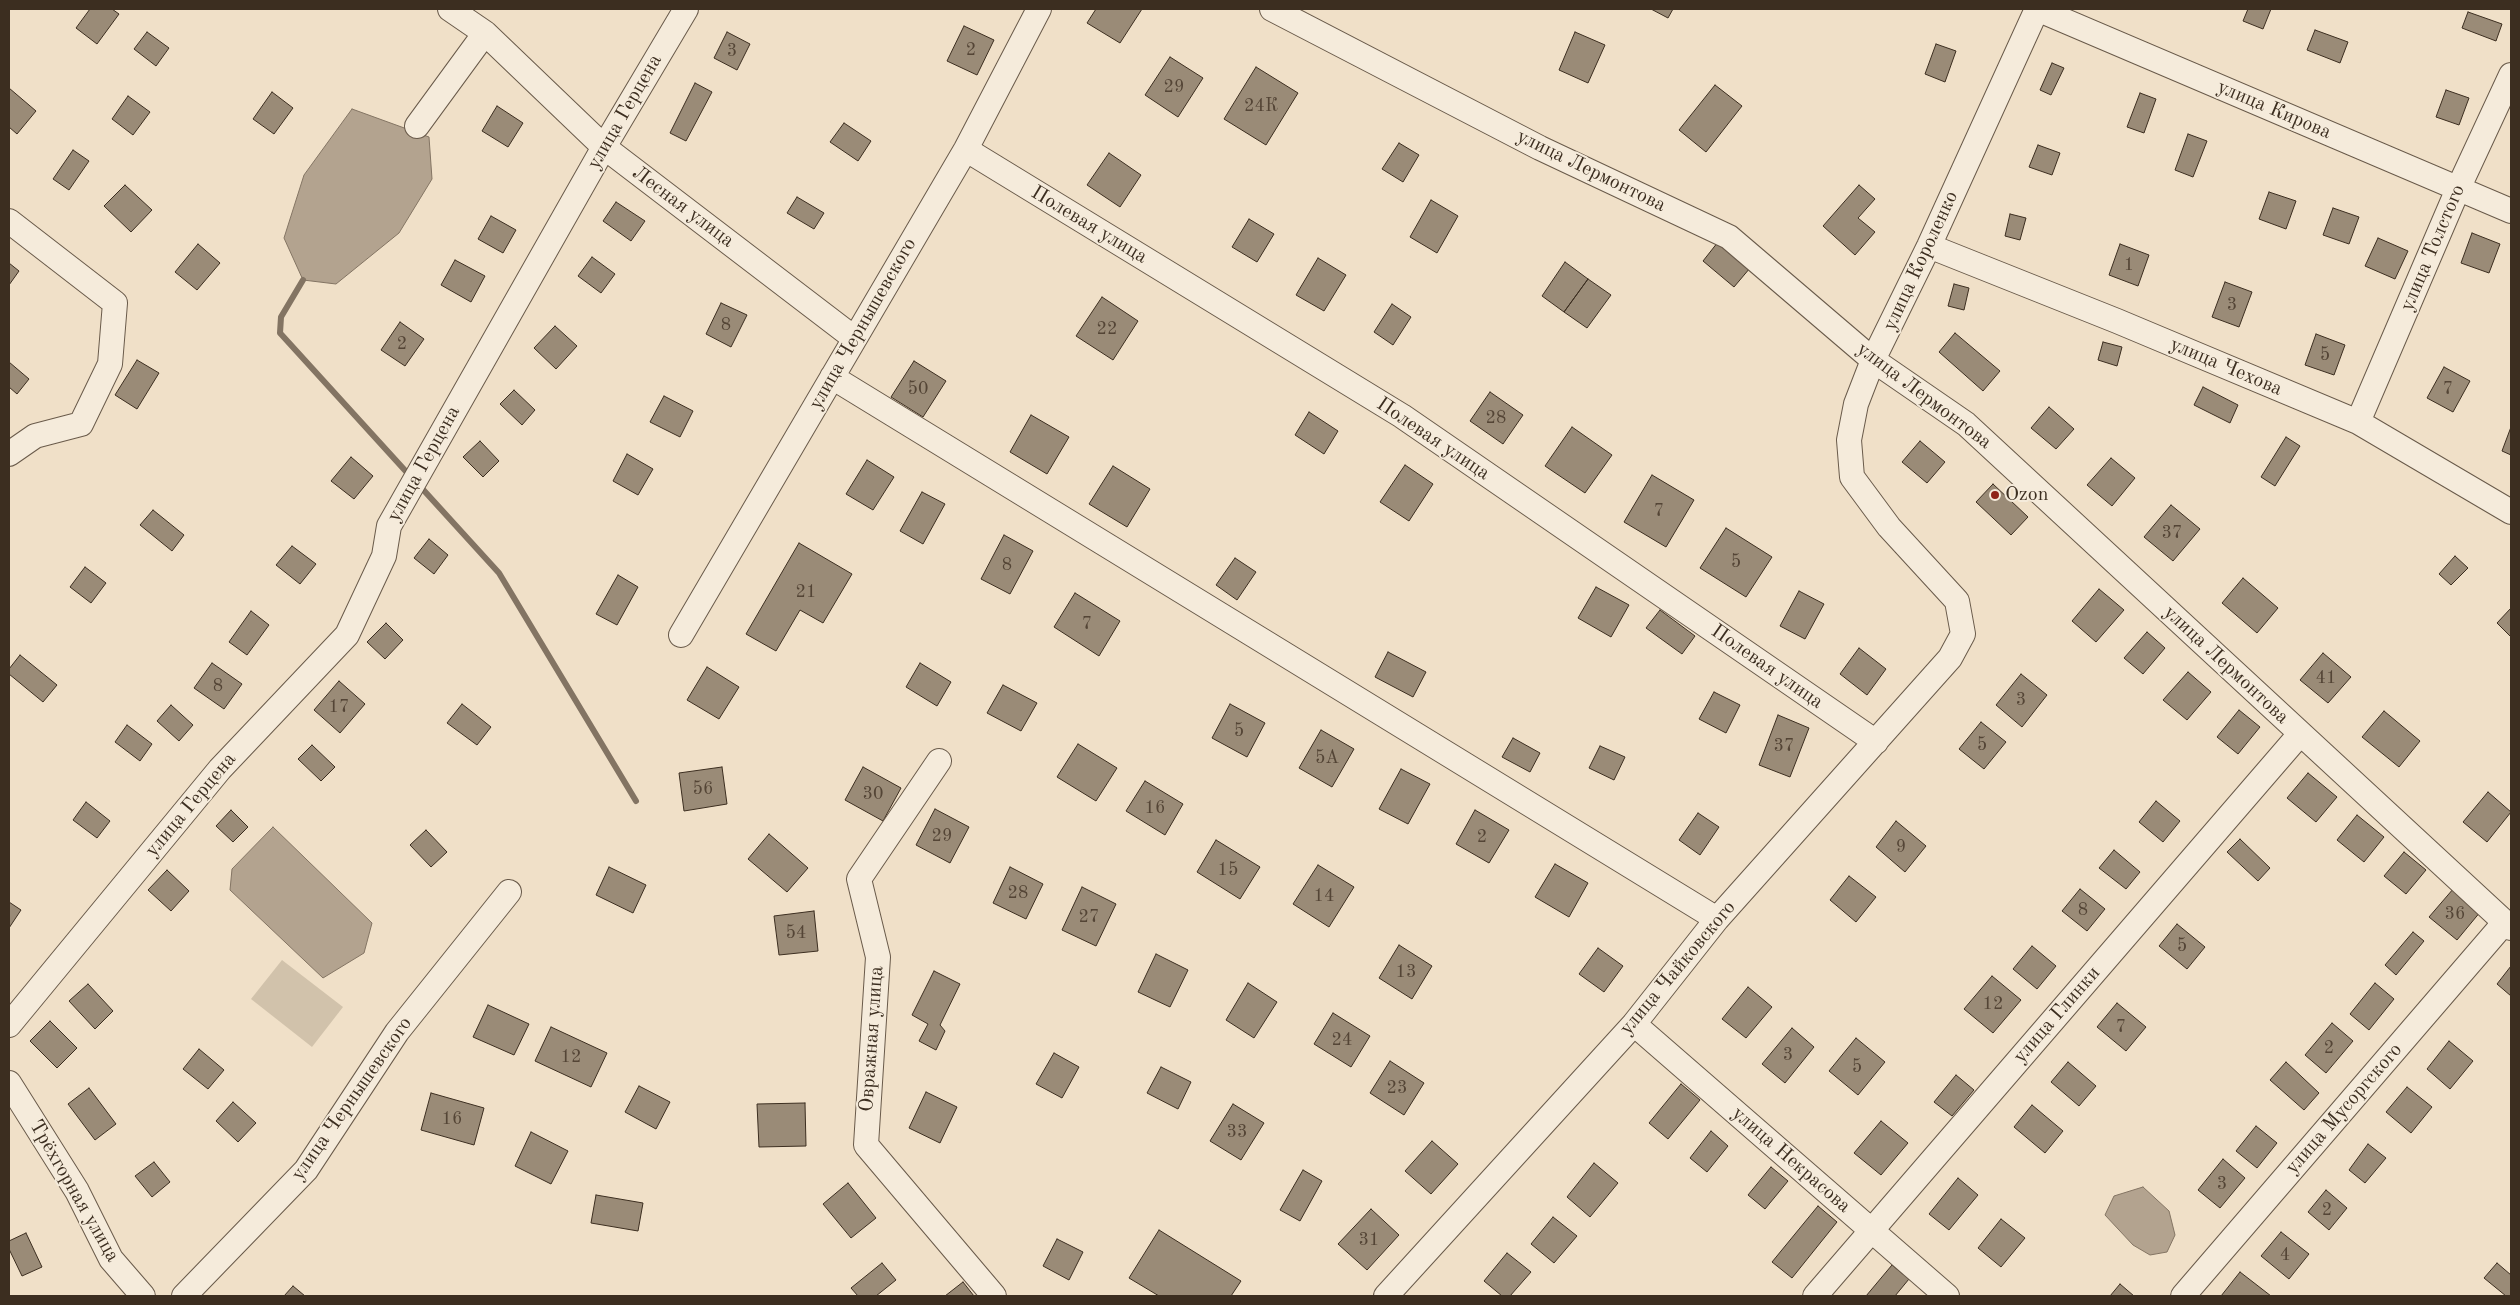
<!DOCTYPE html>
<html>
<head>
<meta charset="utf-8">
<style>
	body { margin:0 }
	#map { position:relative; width:2520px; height:1305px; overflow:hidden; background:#f0e0c8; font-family:"Old Standard TT",serif }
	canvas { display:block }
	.frame { position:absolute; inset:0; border:10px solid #3c2e20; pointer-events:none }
</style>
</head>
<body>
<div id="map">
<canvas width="2520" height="1305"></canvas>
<div class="frame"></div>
</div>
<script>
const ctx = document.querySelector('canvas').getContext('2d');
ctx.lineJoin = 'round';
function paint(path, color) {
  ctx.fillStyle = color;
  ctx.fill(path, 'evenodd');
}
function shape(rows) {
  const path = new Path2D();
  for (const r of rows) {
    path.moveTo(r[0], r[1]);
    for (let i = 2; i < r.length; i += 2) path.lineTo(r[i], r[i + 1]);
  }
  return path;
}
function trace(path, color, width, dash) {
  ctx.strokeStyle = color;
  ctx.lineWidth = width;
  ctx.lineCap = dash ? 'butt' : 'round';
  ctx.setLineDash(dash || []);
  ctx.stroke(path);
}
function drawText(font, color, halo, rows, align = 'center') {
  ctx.font = font + ' "Old Standard TT",serif';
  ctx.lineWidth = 4;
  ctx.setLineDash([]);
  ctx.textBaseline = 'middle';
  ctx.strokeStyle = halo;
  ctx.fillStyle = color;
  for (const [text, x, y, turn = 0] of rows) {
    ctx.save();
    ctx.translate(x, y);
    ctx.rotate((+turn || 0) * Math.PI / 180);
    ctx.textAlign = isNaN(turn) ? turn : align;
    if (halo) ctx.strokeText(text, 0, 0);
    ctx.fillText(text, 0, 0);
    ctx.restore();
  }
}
paint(shape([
	[282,960,343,1007,312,1047,251,999]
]), '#d1c2ab');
const water = shape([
	[352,109,429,137,432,179,399,233,336,284,303,280,284,238,304,175,352,109],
	[273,827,372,923,364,953,323,978,230,890,232,869,273,827],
	[2143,1187,2169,1211,2175,1235,2167,1252,2150,1255,2133,1245,2105,1215,2114,1196,2143,1187]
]);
paint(water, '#b3a38f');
trace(water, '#837463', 1);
trace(shape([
	[303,280,281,317,280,333,411,477],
	[418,484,499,573,636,801]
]), '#837463', 6);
const building = shape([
	[90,9,112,9,119,14,97,44,76,28,90,9],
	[1096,9,1142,9,1120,43,1087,23,1096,9],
	[1651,9,1673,9,1668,18,1651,9],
	[2248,9,2271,9,2263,29,2243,21,2248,9],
	[2468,12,2502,24,2496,41,2462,28,2468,12],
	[964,26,994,40,977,75,947,61,964,26],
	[2315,30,2348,42,2340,63,2307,50,2315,30],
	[147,32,169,48,156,66,134,49,147,32],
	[727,32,750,44,737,70,714,58,727,32],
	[1575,32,1605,45,1588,83,1559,70,1575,32],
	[1936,44,1956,51,1945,82,1925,74,1936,44],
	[1170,57,1203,78,1178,117,1145,95,1170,57],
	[2052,63,2064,68,2051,95,2040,90,2052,63],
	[1256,67,1298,93,1266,145,1224,119,1256,67],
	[695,83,712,92,686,141,670,133,695,83],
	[1715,85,1742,106,1706,152,1679,130,1715,85],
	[9,88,36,111,17,134,9,127,9,88],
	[2446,90,2469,98,2459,125,2436,117,2446,90],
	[272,92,293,108,274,134,253,119,272,92],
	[2140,93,2156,99,2144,133,2127,127,2140,93],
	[128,96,150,112,133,135,112,119,128,96],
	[497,106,523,123,508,147,482,131,497,106],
	[844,123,871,141,858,161,830,142,844,123],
	[2188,134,2207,141,2193,177,2175,170,2188,134],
	[1399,143,1419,155,1403,182,1382,169,1399,143],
	[2038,145,2060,153,2052,175,2029,167,2038,145],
	[73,150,89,161,69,190,53,179,73,150],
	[1109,153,1141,175,1120,207,1087,185,1109,153],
	[125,185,152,210,131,232,104,206,125,185],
	[1859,185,1875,199,1858,218,1875,232,1855,255,1823,226,1859,185],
	[2269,192,2296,201,2286,229,2259,219,2269,192],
	[797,197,824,213,814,229,787,213,797,197],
	[1431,200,1458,216,1437,253,1410,237,1431,200],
	[616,202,645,221,631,241,603,221,616,202],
	[2333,208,2359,217,2349,244,2323,235,2333,208],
	[2010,214,2026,218,2020,240,2005,236,2010,214],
	[491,216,516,230,503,253,478,239,491,216],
	[1249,219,1274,234,1257,262,1232,247,1249,219],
	[2472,233,2500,244,2489,273,2461,263,2472,233],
	[2378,238,2408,251,2395,279,2365,266,2378,238],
	[1718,242,1750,268,1734,287,1703,261,1718,242],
	[198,244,220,263,197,290,175,272,198,244],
	[2120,244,2149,255,2138,286,2109,275,2120,244],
	[592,257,615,274,601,293,578,276,592,257],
	[1318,258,1346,275,1324,311,1296,295,1318,258],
	[455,260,485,276,471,302,441,285,455,260],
	[1565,262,1588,279,1564,312,1542,296,1565,262],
	[9,263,19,271,9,285,9,263],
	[1588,279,1611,295,1587,328,1564,312,1588,279],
	[2225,282,2252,292,2239,327,2212,317,2225,282],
	[1954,284,1969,288,1964,310,1948,306,1954,284],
	[1102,297,1138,321,1113,360,1076,336,1102,297],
	[721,303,747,315,731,347,706,334,721,303],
	[1392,304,1411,317,1393,345,1374,332,1392,304],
	[400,322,424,339,405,366,381,350,400,322],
	[555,326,577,346,556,369,534,348,555,326],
	[1955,333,2000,371,1983,391,1939,352,1955,333],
	[2316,334,2345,345,2334,375,2305,365,2316,334],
	[2103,342,2122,347,2117,366,2098,360,2103,342],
	[137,360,159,373,137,409,115,395,137,360],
	[914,361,946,381,923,417,891,397,914,361],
	[9,362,29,379,17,394,9,387,9,362],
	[2444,367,2470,381,2453,412,2427,398,2444,367],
	[2203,387,2238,405,2230,423,2194,405,2203,387],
	[514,390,535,410,522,425,500,404,514,390],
	[1490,392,1523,415,1503,444,1470,421,1490,392],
	[664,396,693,411,680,437,650,422,664,396],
	[2049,407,2074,429,2056,449,2031,428,2049,407],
	[1309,412,1338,431,1324,454,1295,435,1309,412],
	[1031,415,1069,437,1047,474,1010,452,1031,415],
	[1572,427,1612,455,1585,493,1545,466,1572,427],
	[2511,427,2511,455,2502,451,2511,427],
	[2286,437,2300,446,2275,486,2261,477,2286,437],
	[480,441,499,461,483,477,463,457,480,441],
	[1920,441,1945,462,1927,483,1902,462,1920,441],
	[627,454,653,469,638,495,613,481,627,454],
	[351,457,373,476,354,499,331,481,351,457],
	[2111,458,2135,478,2112,506,2087,485,2111,458],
	[867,460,894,477,873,510,846,494,867,460],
	[1405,465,1433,484,1409,521,1380,502,1405,465],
	[1113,466,1150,489,1127,527,1089,504,1113,466],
	[1652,475,1694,500,1666,547,1624,522,1652,475],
	[1993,484,2028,517,2011,535,1976,502,1993,484],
	[922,492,945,504,923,544,900,531,922,492],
	[2171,505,2200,529,2173,561,2144,537,2171,505],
	[153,510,184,535,172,551,140,525,153,510],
	[1726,528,1772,557,1746,597,1700,568,1726,528],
	[1004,535,1033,551,1010,594,981,579,1004,535],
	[429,539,448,555,434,574,414,558,429,539],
	[799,543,852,574,823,623,800,610,776,651,746,634,799,543],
	[292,546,316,564,300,584,276,565,292,546],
	[2455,556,2468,568,2451,585,2439,574,2455,556],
	[1235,558,1256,572,1237,600,1216,585,1235,558],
	[85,567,106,583,91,603,70,587,85,567],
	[618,575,638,587,617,625,596,614,618,575],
	[2243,578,2278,608,2257,633,2222,603,2243,578],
	[1596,587,1629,605,1611,637,1578,618,1596,587],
	[2099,589,2124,610,2096,642,2072,621,2099,589],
	[1799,591,1824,604,1805,639,1780,626,1799,591],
	[1075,593,1120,621,1099,656,1054,627,1075,593],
	[2511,608,2511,635,2510,636,2497,623,2511,608],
	[1660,610,1695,636,1682,654,1646,628,1660,610],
	[251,611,269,625,247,655,229,642,251,611],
	[386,623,403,640,385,659,367,642,386,623],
	[2147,632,2165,648,2143,674,2124,658,2147,632],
	[1859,648,1886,669,1867,695,1840,674,1859,648],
	[1388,652,1426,672,1413,697,1375,677,1388,652],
	[2323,653,2351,677,2328,703,2300,680,2323,653],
	[20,655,57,685,43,702,9,674,9,669,20,655],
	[212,663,242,684,224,709,194,688,212,663],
	[920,663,951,682,937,706,906,687,920,663],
	[707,667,739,687,719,719,687,700,707,667],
	[2188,672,2211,692,2187,720,2163,700,2188,672],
	[2021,674,2047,695,2022,727,1996,705,2021,674],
	[339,681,365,704,340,733,314,710,339,681],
	[1003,685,1037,703,1021,731,987,713,1003,685],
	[1714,692,1740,705,1726,733,1699,719,1714,692],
	[462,704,491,727,477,745,447,723,462,704],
	[1230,704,1265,723,1247,757,1212,738,1230,704],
	[171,705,193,725,179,741,157,721,171,705],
	[2239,710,2260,727,2238,754,2217,737,2239,710],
	[2384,711,2420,741,2399,767,2362,737,2384,711],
	[1778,715,1809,728,1790,777,1759,765,1778,715],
	[1981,722,2006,742,1984,769,1959,749,1981,722],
	[127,725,152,744,140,761,115,742,127,725],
	[1321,730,1354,749,1332,787,1299,768,1321,730],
	[1513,738,1540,753,1530,772,1502,757,1513,738],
	[1078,744,1117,768,1096,801,1057,777,1078,744],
	[312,745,335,767,321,781,298,759,312,745],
	[1600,746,1625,757,1614,780,1589,768,1600,746],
	[722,767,727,804,684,811,679,773,722,767],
	[863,767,901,788,883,821,845,800,863,767],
	[1401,769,1430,784,1408,824,1379,809,1401,769],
	[2308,773,2337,797,2316,822,2287,798,2308,773],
	[1145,781,1183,804,1165,835,1126,811,1145,781],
	[2488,792,2511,812,2487,842,2463,822,2488,792],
	[2156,801,2180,821,2163,842,2139,822,2156,801],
	[86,802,110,821,97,838,73,820,86,802],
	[935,809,969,827,950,863,916,845,935,809],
	[231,810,248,827,233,842,216,826,231,810],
	[1475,810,1509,830,1489,863,1456,844,1475,810],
	[1698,813,1719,827,1700,855,1679,840,1698,813],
	[2357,815,2384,837,2364,862,2337,840,2357,815],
	[1896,821,1926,846,1905,872,1876,847,1896,821],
	[426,830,447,852,431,867,410,845,426,830],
	[769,834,808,868,787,892,748,859,769,834],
	[2240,839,2270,868,2258,881,2227,852,2240,839],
	[1216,840,1260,867,1240,899,1197,872,1216,840],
	[2114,850,2140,872,2126,889,2099,868,2114,850],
	[2404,852,2426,870,2406,894,2384,876,2404,852],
	[1555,864,1588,883,1569,917,1535,897,1555,864],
	[1318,865,1354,887,1329,927,1293,904,1318,865],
	[609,867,646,885,633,913,596,895,609,867],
	[1010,867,1043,884,1026,919,993,903,1010,867],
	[167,870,189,891,171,911,148,890,167,870],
	[1849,876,1876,897,1856,922,1830,900,1849,876],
	[1082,887,1116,904,1096,946,1062,930,1082,887],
	[2454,888,2481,911,2457,940,2429,917,2454,888],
	[2080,889,2105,909,2087,931,2062,911,2080,889],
	[9,902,21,910,9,928,9,902],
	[814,911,818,951,779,955,774,916,814,911],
	[2177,924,2205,947,2187,969,2159,946,2177,924],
	[2413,932,2424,941,2396,975,2385,965,2413,932],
	[1399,945,1432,966,1412,999,1379,978,1399,945],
	[2032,946,2056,966,2037,989,2013,969,2032,946],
	[1598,948,1623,966,1604,992,1579,974,1598,948],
	[1156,954,1188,970,1170,1007,1138,992,1156,954],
	[2511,966,2511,996,2497,984,2511,966],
	[934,971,960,984,940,1025,945,1031,936,1050,919,1041,928,1024,912,1015,934,971],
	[1992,976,2021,1000,1993,1033,1964,1009,1992,976],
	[1248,983,1277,1002,1254,1038,1226,1020,1248,983],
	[2375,983,2394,999,2369,1030,2350,1014,2375,983],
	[88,984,113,1011,95,1029,69,1001,88,984],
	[1748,987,1772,1007,1746,1038,1722,1019,1748,987],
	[2117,1003,2146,1027,2126,1051,2097,1027,2117,1003],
	[488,1005,529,1024,514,1055,473,1037,488,1005],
	[1333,1013,1370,1036,1351,1067,1314,1044,1333,1013],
	[50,1021,77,1048,57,1068,30,1041,50,1021],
	[2332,1023,2353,1041,2326,1073,2305,1055,2332,1023],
	[551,1027,607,1053,591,1087,535,1061,551,1027],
	[1792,1028,1814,1047,1785,1083,1762,1064,1792,1028],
	[1856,1038,1885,1062,1858,1095,1829,1071,1856,1038],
	[2449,1041,2473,1061,2450,1089,2427,1069,2449,1041],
	[199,1049,224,1070,208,1089,183,1069,199,1049],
	[1054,1053,1079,1067,1062,1098,1036,1084,1054,1053],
	[1390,1061,1424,1083,1404,1115,1370,1093,1390,1061],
	[2068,1062,2096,1086,2079,1106,2051,1082,2068,1062],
	[2286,1062,2319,1093,2304,1110,2270,1080,2286,1062],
	[1161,1067,1191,1082,1178,1109,1147,1093,1161,1067],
	[1956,1075,1974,1090,1952,1116,1934,1102,1956,1075],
	[1681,1084,1700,1100,1668,1139,1649,1123,1681,1084],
	[639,1086,670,1102,656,1129,625,1112,639,1086],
	[2407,1087,2432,1107,2411,1133,2386,1112,2407,1087],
	[89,1088,116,1124,95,1140,68,1104,89,1088],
	[926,1092,957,1107,940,1143,909,1128,926,1092],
	[431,1093,484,1108,474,1145,421,1130,431,1093],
	[233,1102,256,1123,238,1142,216,1121,233,1102],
	[805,1103,806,1146,759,1147,757,1104,805,1103],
	[1233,1104,1264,1123,1241,1160,1210,1141,1233,1104],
	[2032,1105,2063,1131,2045,1153,2014,1127,2032,1105],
	[1881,1121,1908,1143,1881,1175,1854,1153,1881,1121],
	[2256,1126,2277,1143,2257,1168,2236,1151,2256,1126],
	[1711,1131,1728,1146,1707,1172,1690,1158,1711,1131],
	[531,1132,568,1151,551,1184,515,1166,531,1132],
	[1432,1141,1458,1164,1431,1194,1405,1171,1432,1141],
	[2368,1144,2386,1158,2365,1183,2349,1170,2368,1144],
	[2223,1159,2245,1178,2220,1208,2198,1190,2223,1159],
	[154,1162,170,1182,152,1197,135,1176,154,1162],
	[1594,1163,1618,1183,1590,1217,1567,1197,1594,1163],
	[1771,1167,1788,1181,1765,1209,1748,1195,1771,1167],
	[1303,1170,1322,1181,1300,1221,1280,1210,1303,1170],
	[1958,1178,1978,1195,1949,1230,1929,1214,1958,1178],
	[848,1183,876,1218,851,1238,823,1204,848,1183],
	[2326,1190,2347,1208,2329,1230,2308,1212,2326,1190],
	[596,1195,643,1203,638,1231,591,1223,596,1195],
	[1818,1206,1837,1222,1792,1278,1772,1262,1818,1206],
	[1371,1209,1399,1235,1367,1270,1338,1244,1371,1209],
	[1553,1217,1577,1236,1554,1263,1531,1244,1553,1217],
	[2001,1219,2025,1238,2001,1267,1978,1248,2001,1219],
	[1159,1230,1241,1281,1231,1296,1159,1296,1129,1278,1159,1230],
	[2281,1232,2309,1254,2289,1279,2261,1256,2281,1232],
	[26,1233,42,1267,22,1276,9,1249,9,1241,26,1233],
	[1057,1239,1083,1252,1069,1280,1043,1266,1057,1239],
	[1507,1253,1531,1272,1510,1296,1502,1296,1484,1281,1507,1253],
	[882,1263,896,1280,876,1296,858,1296,851,1288,882,1263],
	[2497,1263,2511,1275,2511,1296,2506,1296,2484,1278,2497,1263],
	[1892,1265,1909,1279,1895,1296,1866,1296,1892,1265],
	[2240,1272,2271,1296,2221,1296,2240,1272],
	[963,1282,974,1296,945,1296,963,1282],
	[2120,1284,2134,1296,2110,1296,2120,1284],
	[293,1286,305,1296,284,1296,293,1286]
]);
paint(building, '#9a8b77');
trace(building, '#3c2e20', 1);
const minor = shape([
	[450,9,485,33,604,147,854,338],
	[1272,9,1540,148,1729,237,1873,360,1966,424,2511,928],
	[2037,9,2511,211],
	[417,126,485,33],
	[975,155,1402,416,1876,742],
	[9,221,115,303,110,364,81,424,35,436,9,454],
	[1929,246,2117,321,2358,422,2511,512],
	[832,377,1717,919],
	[2358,422,2458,189,2511,75],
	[681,635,966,149,1039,9],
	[939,761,859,879,878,957,866,1145,994,1296],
	[1634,1024,1947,1296],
	[9,1025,220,769,347,635,384,556,389,526,604,147,686,9],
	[9,1083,77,1191,111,1259,143,1296],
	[184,1296,306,1170,397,1032,509,892],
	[1386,1296,1634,1024,1717,919,1950,658,1963,634,1957,601,1889,527,1852,477,1849,440,1856,404,1873,360,1929,246,2037,9],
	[1815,1296,2300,734],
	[2183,1296,2505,922]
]);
trace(minor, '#695a4a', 26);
trace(minor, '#f5ebdb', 24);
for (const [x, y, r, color] of [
	[1995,495,5,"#8f2418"]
]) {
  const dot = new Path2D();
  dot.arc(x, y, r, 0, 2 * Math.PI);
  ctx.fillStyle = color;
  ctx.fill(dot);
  trace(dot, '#f5ebdb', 2);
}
drawText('18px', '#544536', null, [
	["2",971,50],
	["3",732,51],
	["29",1174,87],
	["24К",1261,106],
	["1",2129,265],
	["3",2232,305],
	["8",726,325],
	["22",1107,329],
	["2",402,344],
	["5",2325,355],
	["50",918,389],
	["7",2448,389],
	["28",1496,418],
	["7",1659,511],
	["37",2172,533],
	["5",1736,562],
	["8",1007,565],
	["21",806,592],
	["7",1087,624],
	["41",2326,678],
	["8",218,686],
	["3",2021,700],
	["17",339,707],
	["5",1239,731],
	["5",1982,745],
	["37",1784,746],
	["5А",1327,758],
	["56",703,789],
	["30",873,794],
	["16",1155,808],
	["29",942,836],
	["2",1482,837],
	["9",1901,847],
	["15",1228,870],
	["28",1018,893],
	["14",1324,896],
	["8",2083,910],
	["36",2455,914],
	["27",1089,917],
	["54",796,933],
	["5",2182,946],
	["13",1406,972],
	["12",1993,1004],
	["7",2121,1027],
	["24",1342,1040],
	["2",2329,1048],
	["3",1788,1055],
	["12",571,1057],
	["5",1857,1067],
	["23",1397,1088],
	["16",452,1119],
	["33",1237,1132],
	["3",2222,1184],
	["2",2327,1210],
	["31",1369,1240],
	["4",2285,1255]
]);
drawText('20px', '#3c2e20', '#f5ebdb', [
	["улица Кирова",2274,110,23],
	["улица Герцена",625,112,-60],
	["улица Лермонтова",1591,171,26],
	["Лесная улица",683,207,37],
	["Полевая улица",1089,225,31],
	["улица Толстого",2433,248,-67],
	["улица Короленко",1921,261,-65],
	["улица Чернышевского",863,324,-60],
	["улица Чехова",2226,367,23],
	["улица Лермонтова",1924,396,37],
	["Полевая улица",1433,439,34],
	["улица Герцена",424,464,-61],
	["улица Лермонтова",2226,665,43],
	["Полевая улица",1767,667,35],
	["улица Герцена",191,805,-50],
	["улица Чайковского",1678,968,-50],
	["улица Глинки",2057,1015,-49],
	["Овражная улица",872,1039,-86],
	["улица Чернышевского",352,1099,-55],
	["улица Мусоргского",2344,1109,-49],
	["улица Некрасова",1791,1160,41],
	["Трёхгорная улица",74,1191,60]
]);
drawText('20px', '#3c2e20', '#f5ebdb', [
	["Ozon",2005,495]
], 'left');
</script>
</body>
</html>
